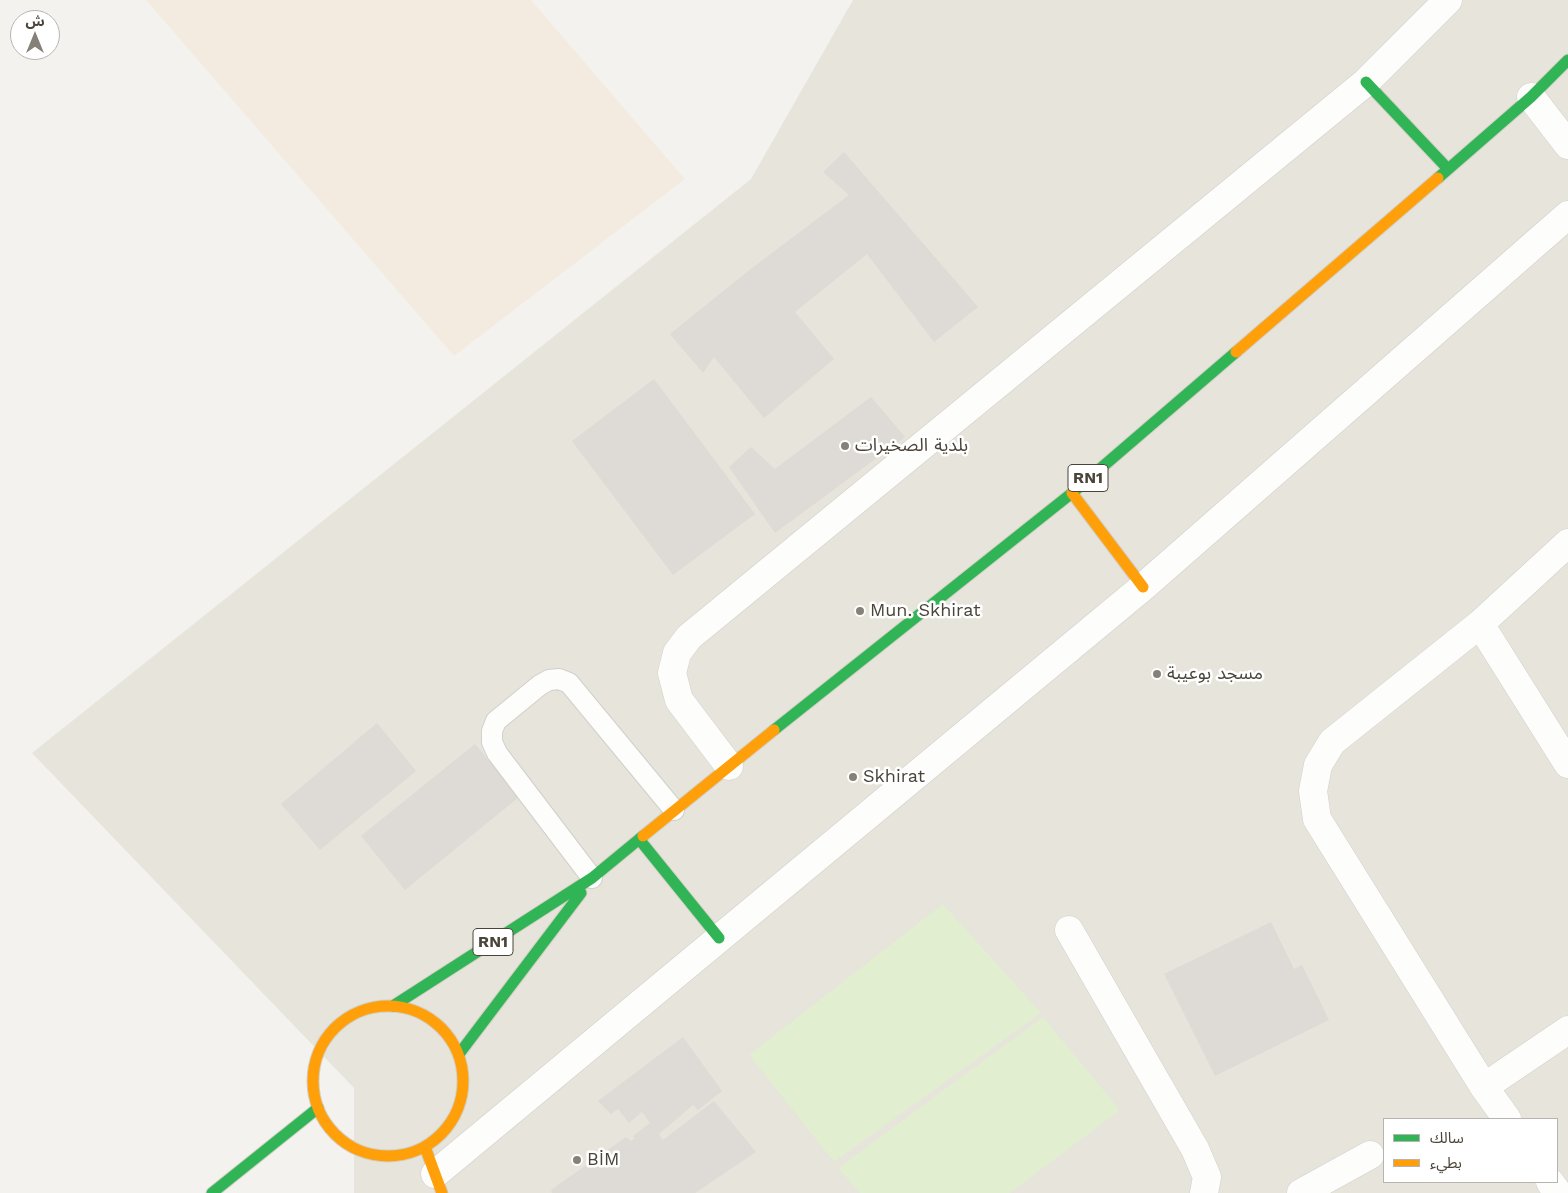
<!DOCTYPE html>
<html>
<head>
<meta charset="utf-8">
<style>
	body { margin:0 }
	#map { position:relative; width:1568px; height:1193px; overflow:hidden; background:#f4f2ee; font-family:"Work Sans","Noto Sans Arabic",sans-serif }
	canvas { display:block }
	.legend { position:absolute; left:1383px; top:1118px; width:175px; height:65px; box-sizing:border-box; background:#fff; border:1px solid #b7b4b0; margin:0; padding:6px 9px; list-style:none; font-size:15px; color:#4b4439 }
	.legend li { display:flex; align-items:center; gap:10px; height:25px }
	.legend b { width:25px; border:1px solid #b7b4b0 }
	.north { position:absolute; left:10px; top:10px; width:50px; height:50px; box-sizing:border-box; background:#fff; border:1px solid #b7b4b0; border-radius:50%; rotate:0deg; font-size:14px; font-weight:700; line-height:20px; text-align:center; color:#4b4439 }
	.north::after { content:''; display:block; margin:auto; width:18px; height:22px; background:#868178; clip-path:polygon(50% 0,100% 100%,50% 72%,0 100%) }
</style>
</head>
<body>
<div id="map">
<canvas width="1568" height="1193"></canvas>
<ul class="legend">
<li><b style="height:6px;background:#30b455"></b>سالك</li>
<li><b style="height:6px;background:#ff9f0a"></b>بطيء</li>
</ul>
<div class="north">ش</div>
</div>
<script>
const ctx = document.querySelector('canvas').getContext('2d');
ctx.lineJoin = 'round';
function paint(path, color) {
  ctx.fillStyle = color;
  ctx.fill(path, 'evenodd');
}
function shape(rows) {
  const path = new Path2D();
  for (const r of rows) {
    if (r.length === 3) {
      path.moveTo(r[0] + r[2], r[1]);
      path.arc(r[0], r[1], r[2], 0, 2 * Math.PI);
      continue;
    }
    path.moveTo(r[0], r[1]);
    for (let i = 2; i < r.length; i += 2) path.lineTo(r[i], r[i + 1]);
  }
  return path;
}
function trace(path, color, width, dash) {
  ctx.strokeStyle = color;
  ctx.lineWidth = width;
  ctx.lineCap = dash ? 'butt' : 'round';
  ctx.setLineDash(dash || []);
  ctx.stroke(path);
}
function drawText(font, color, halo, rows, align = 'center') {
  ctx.font = font + ' "Work Sans","Noto Sans Arabic",sans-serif';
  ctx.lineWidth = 5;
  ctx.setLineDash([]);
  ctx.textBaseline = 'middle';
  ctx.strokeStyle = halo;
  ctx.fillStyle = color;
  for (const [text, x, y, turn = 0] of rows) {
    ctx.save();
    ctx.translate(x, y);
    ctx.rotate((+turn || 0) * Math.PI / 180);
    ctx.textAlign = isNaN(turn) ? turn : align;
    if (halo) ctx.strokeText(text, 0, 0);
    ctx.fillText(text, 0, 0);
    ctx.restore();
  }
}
paint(shape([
	[853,0,1568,0,1568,1193,354,1193,354,1088,32,753,751,179],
	[1384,1119,1557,1119,1557,1182,1384,1182]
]), '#e7e4dc');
paint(shape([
	[146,0,531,0,685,179,454,356]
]), '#f3ebdf');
paint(shape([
	[943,904,1041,1013,834,1162,749,1055],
	[1043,1017,1120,1110,1010,1193,860,1193,838,1168]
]), '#e1eecf');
paint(shape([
	[844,152,978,307,934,342,867,254,795,312,834,359,764,418,714,357,703,373,670,334,752,268,849,195,823,172],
	[654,379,755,514,673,575,572,441],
	[871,397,905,437,775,533,729,467,751,447,775,469],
	[377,723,416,771,320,850,281,804],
	[475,744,519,797,405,890,361,836],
	[1271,922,1294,969,1302,965,1329,1020,1215,1076,1164,974],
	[683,1037,722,1091,698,1110,693,1105,659,1134,663,1140,714,1101,756,1152,695,1193,552,1193,551,1190,626,1137,631,1141,635,1138,633,1136,650,1123,642,1112,629,1123,618,1109,611,1114,598,1101]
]), '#dedbd6');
const lane = shape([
	[592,878,497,753,492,742,492,731,496,721,540,685,549,680,559,679,569,683,674,810]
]);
const street = shape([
	[1531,97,1568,145],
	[1480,624,1568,764],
	[729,766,679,700,672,673,677,653,689,637,1366,82,1448,0],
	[1069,930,1195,1149,1207,1177,1204,1193],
	[1484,1087,1568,1030],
	[1507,1119,1484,1087,1317,819,1313,791,1318,765,1332,742,1480,624,1568,543],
	[435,1174,1143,587,1568,215],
	[1550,1182,1558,1193],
	[1301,1193,1370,1155]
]);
const fast = shape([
	[1366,82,1448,169],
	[1438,178,1531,97,1568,60],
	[774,730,1072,493,1236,352],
	[639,839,719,938],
	[393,1006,592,878,643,836],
	[459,1054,581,893],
	[212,1193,318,1108]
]);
const slow = shape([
	[1236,352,1438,178],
	[1072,493,1143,587],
	[643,836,774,730],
	[388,1081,75],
	[425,1147,442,1193]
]);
trace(lane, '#d2d0cb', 22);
trace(street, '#d2d0cb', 29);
trace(fast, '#d3cfc5', 13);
trace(slow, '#d3cfc5', 13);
trace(lane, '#fdfdfc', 20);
trace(street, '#fdfdfc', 28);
trace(fast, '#30b455', 11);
trace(slow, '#ff9f0a', 11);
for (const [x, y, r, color] of [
	[845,446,5,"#868178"],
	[860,611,5,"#868178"],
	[1157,674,5,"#868178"],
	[853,777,5,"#868178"],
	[577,1160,5,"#868178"]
]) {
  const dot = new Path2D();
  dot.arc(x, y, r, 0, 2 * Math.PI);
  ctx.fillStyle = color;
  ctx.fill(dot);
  trace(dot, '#fff', 2);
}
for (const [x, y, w] of [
	[1088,478,40],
	[493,942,40]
]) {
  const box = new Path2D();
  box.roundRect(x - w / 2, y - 13.5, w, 27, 4);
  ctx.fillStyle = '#fff';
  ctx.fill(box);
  trace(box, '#4b4439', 1);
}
drawText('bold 16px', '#4b4439', null, [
	["RN1",1088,478],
	["RN1",493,942]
]);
drawText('18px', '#4b4439', '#fff', [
	["بلدية الصخيرات",855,446],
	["Mun. Skhirat",870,611],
	["مسجد بوعيبة",1167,674],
	["Skhirat",863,777],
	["BİM",587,1160]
], 'left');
</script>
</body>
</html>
